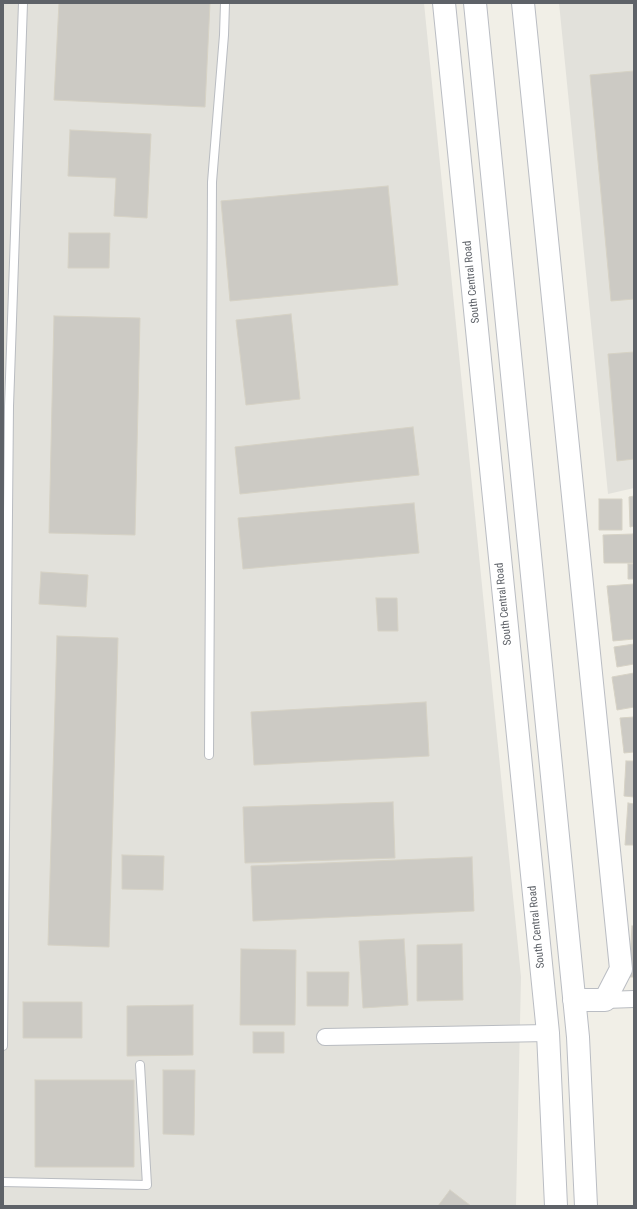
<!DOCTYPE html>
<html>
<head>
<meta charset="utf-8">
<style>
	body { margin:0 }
	#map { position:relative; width:637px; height:1209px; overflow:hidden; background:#f1efe7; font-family:"Roboto Condensed",sans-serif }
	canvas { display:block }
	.frame { position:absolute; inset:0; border:4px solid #5e6268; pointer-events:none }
</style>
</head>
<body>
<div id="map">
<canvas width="637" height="1209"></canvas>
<div class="frame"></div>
</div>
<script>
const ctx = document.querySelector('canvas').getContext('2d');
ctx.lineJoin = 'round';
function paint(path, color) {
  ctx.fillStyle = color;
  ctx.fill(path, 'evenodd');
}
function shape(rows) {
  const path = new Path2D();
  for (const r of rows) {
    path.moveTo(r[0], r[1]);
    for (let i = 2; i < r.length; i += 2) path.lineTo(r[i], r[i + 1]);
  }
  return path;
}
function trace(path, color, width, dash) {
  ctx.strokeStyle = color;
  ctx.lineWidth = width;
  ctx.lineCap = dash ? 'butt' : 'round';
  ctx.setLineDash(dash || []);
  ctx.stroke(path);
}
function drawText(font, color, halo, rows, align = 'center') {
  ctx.font = font + ' "Roboto Condensed",sans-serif';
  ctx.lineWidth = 3;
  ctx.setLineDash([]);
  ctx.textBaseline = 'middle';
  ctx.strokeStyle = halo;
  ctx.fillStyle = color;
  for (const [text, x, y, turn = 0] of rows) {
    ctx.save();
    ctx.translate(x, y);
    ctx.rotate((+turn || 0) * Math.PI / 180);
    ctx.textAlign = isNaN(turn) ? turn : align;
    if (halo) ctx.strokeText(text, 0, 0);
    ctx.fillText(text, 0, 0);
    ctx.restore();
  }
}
paint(shape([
	[3,3,424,3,521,977,516,1206,3,1206],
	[559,3,634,3,634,488,608,494]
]), '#e2e1db');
const building = shape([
	[59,3,210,3,205,107,54,100,59,3],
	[634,71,634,299,611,301,590,75,634,71],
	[70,130,151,134,147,218,114,216,116,178,68,176,70,130],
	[388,186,398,285,230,301,221,201,388,186],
	[69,233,110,233,109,268,68,268,69,233],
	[291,314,300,399,246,405,236,320,291,314],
	[54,316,140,318,135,535,49,533,54,316],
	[634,352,634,459,617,461,608,354,634,352],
	[413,427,419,475,240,494,235,447,413,427],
	[634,496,634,526,630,527,629,497,634,496],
	[599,499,622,499,622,530,599,530,599,499],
	[414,503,419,553,243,569,238,518,414,503],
	[633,534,633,563,604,563,603,535,633,534],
	[628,564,634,564,634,579,628,579,628,564],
	[41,572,88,575,86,607,39,604,41,572],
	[634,584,634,639,613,641,607,586,634,584],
	[376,598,397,598,398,631,378,631,376,598],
	[57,636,118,638,109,947,48,945,57,636],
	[634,644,634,664,617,667,614,647,634,644],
	[634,673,634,707,617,710,612,677,634,673],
	[426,702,429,756,254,765,251,712,426,702],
	[634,717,634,752,624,753,620,718,634,717],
	[626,761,634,761,634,797,624,796,626,761],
	[393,802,395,858,245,863,243,807,393,802],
	[628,803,634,804,634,845,625,845,628,803],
	[122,855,164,856,163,890,122,889,122,855],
	[472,857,474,911,253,921,251,866,472,857],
	[632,926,634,926,634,977,629,977,632,926],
	[404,939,408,1005,363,1008,359,941,404,939],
	[462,944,463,1000,417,1001,417,945,462,944],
	[241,949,296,950,295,1025,240,1025,241,949],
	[307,972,349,972,348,1006,307,1006,307,972],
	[23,1002,82,1002,82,1038,23,1038,23,1002],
	[193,1005,193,1055,127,1056,127,1006,193,1005],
	[253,1032,284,1032,284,1053,253,1053,253,1032],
	[163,1070,195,1070,194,1135,163,1134,163,1070],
	[35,1080,134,1080,134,1167,35,1167,35,1080],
	[450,1190,471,1206,438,1206,450,1190]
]);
paint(building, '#cccac4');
trace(building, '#d6d2c5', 1);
const lane = shape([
	[209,755,212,182,224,35,225,3],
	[3,1046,9,406,23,3],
	[3,1182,147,1185,140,1065]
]);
const street = shape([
	[605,1000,634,999],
	[325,1037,548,1033]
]);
const secondary = shape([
	[444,3,548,1033,556,1206],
	[475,3,578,1037,586,1206],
	[523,3,621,969,605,1000,574,1000]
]);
trace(lane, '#b9bcc1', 10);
trace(street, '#b9bcc1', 18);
trace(secondary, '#babdc3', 24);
trace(lane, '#fff', 8);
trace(street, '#fff', 16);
trace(secondary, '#fff', 22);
drawText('11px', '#5e6268', '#fff', [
	["South Central Road",472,282,-96],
	["South Central Road",504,604,-96],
	["South Central Road",537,927,-96]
]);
</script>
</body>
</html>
